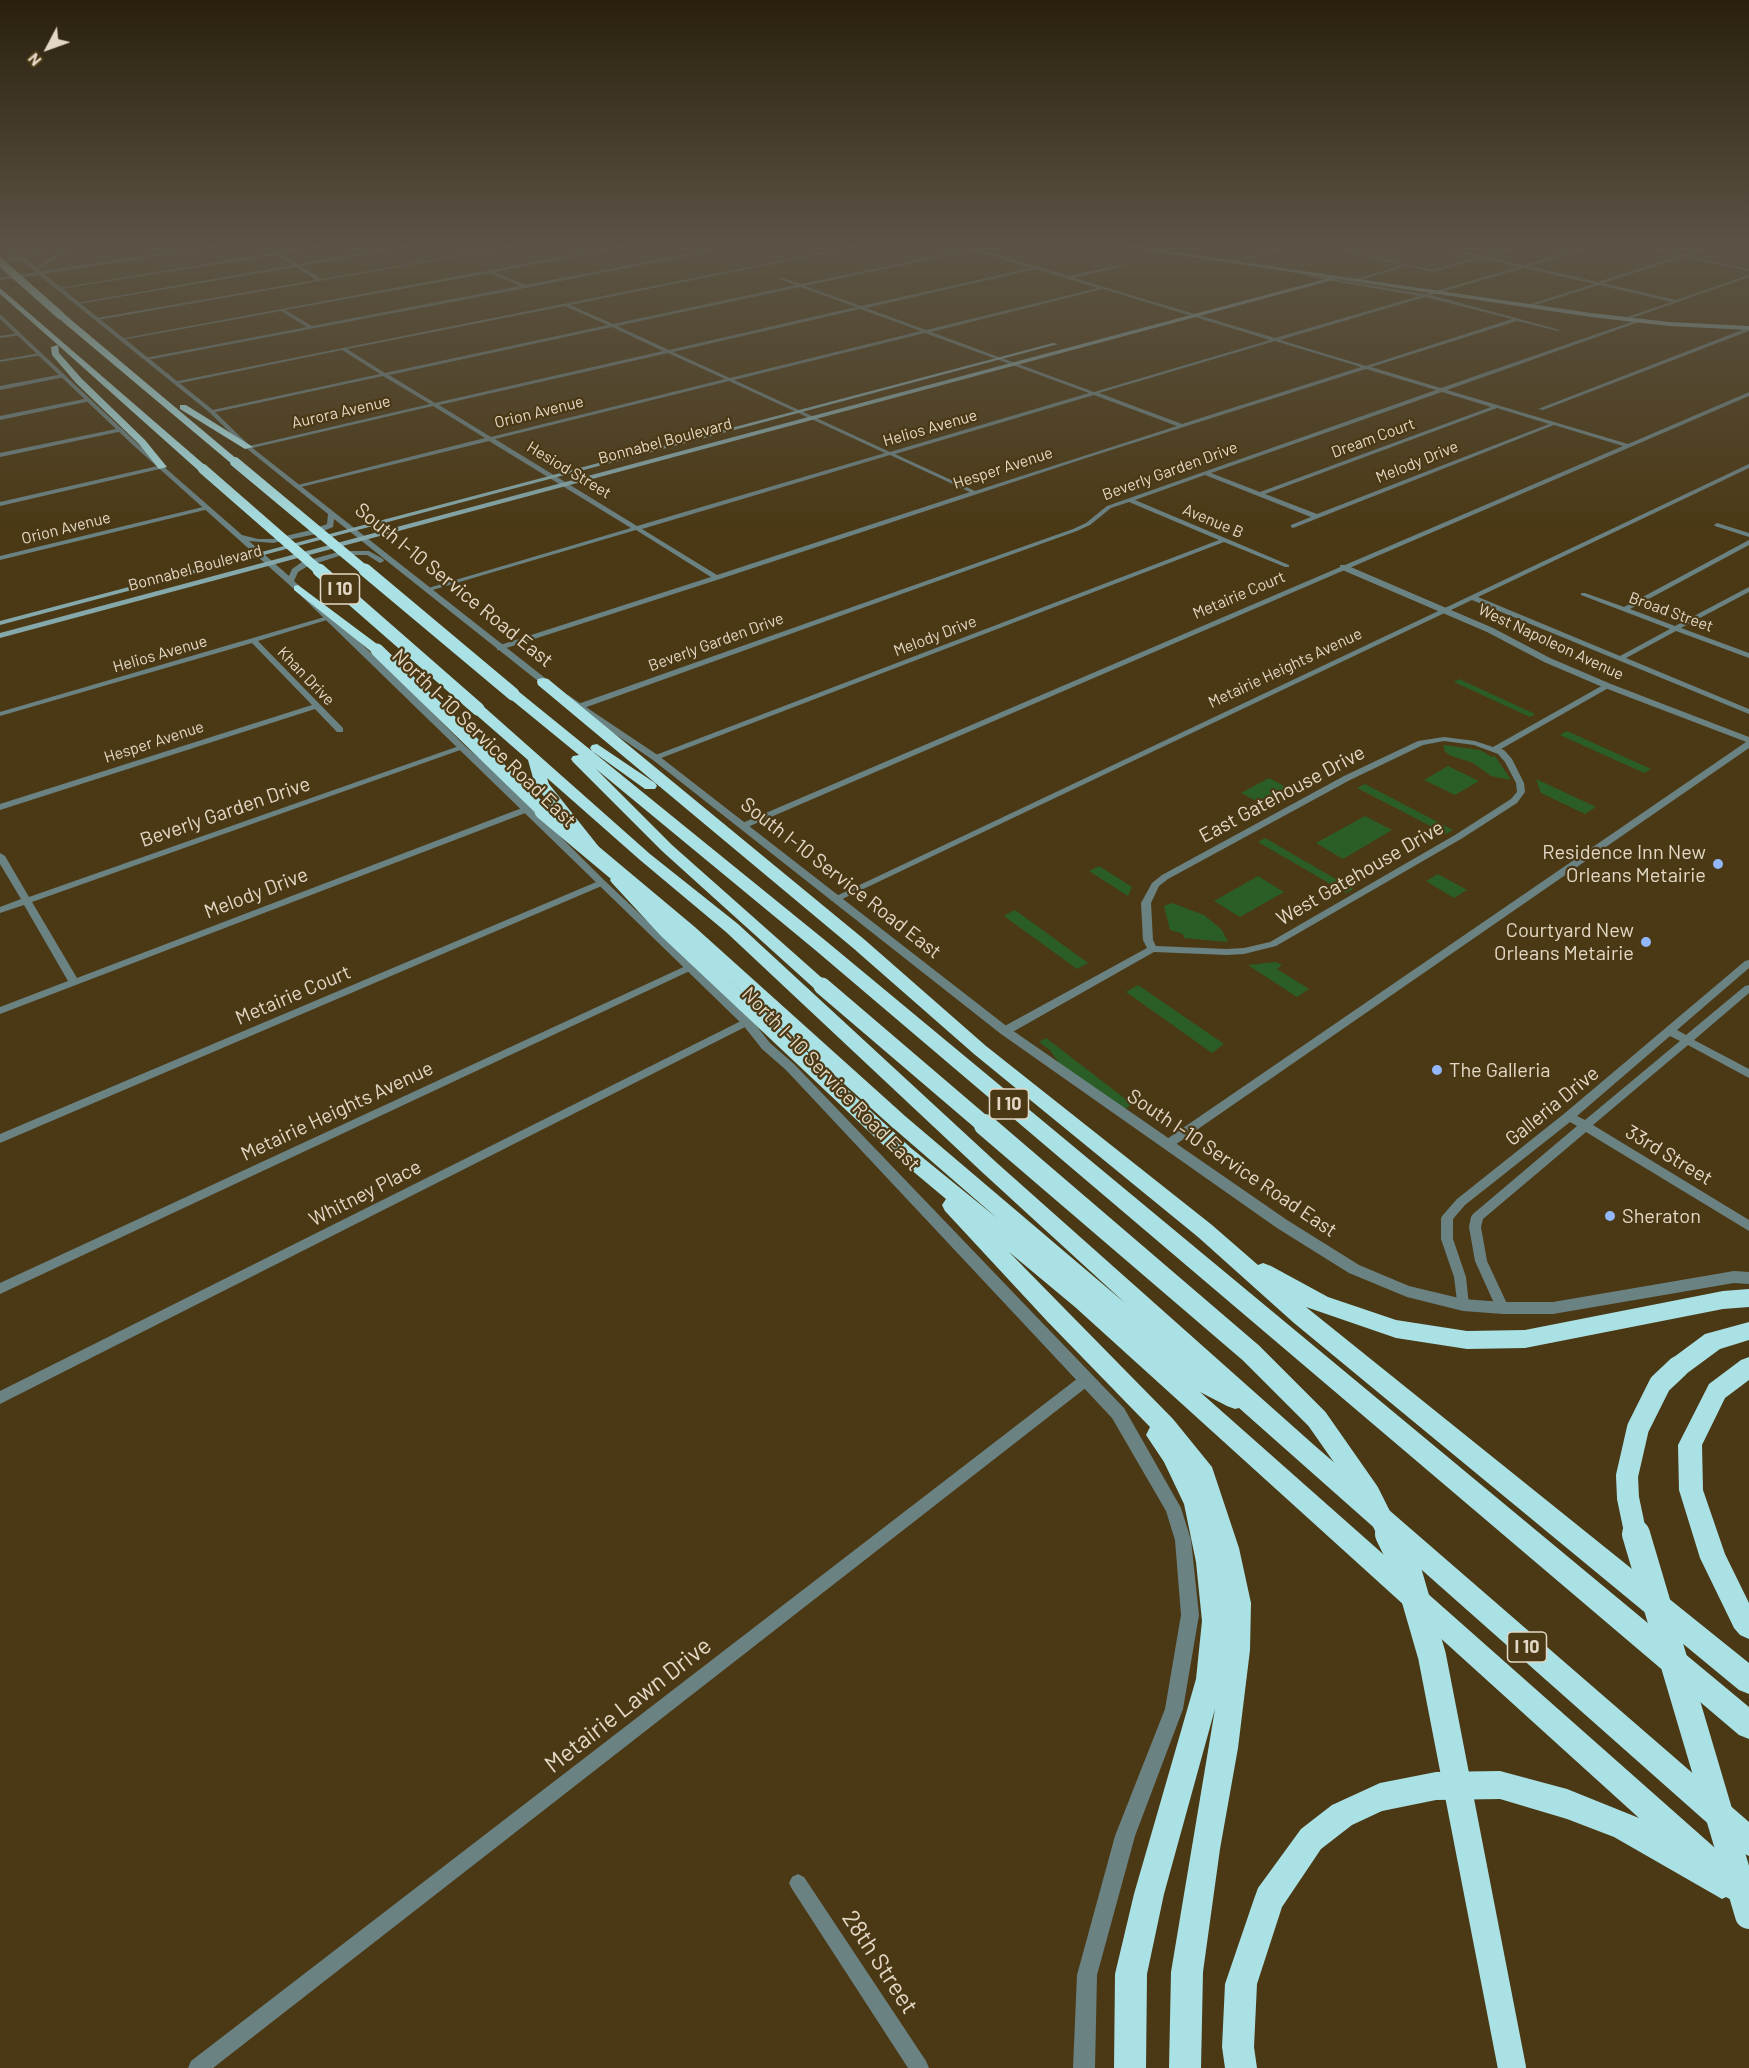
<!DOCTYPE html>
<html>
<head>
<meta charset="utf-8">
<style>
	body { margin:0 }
	#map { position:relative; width:1749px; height:2068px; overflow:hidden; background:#4b3915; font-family:Barlow,sans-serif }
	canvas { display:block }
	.north { position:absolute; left:18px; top:18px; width:60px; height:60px; -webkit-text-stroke:4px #4b3915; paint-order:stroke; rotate:229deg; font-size:16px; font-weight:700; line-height:24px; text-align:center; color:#e3d8c5 }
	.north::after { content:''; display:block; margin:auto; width:21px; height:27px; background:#e3d8c5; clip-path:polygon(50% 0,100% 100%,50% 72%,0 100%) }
</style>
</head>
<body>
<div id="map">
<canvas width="1749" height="2068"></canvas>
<div class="north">N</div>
</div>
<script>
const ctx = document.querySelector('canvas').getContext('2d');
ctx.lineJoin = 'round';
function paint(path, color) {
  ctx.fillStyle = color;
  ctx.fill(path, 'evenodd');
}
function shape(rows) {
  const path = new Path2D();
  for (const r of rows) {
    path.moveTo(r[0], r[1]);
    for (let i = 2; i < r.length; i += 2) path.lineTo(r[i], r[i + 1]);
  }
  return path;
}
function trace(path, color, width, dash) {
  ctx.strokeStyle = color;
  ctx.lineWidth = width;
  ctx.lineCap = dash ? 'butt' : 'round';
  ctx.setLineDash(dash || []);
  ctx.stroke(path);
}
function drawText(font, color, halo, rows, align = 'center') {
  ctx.font = font + ' Barlow,sans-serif';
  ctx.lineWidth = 4.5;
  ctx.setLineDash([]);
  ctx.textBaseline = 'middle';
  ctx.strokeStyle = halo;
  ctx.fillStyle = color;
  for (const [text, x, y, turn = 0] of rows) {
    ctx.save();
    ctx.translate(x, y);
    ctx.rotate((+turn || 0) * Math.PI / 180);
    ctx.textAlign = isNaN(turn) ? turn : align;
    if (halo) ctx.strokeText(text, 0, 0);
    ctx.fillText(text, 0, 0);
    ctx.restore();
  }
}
paint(shape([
	[1459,679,1535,714,1530,717,1454,682],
	[1567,731,1651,769,1644,773,1560,735],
	[1443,745,1480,750,1492,757,1495,756,1511,780,1491,776,1473,763,1452,756,1445,752],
	[1448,766,1479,781,1455,795,1424,780],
	[1269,778,1290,789,1262,804,1241,793],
	[1536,779,1596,807,1585,814,1541,793],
	[1365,784,1453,830,1446,834,1357,788],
	[1365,816,1392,830,1343,859,1316,843],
	[1265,838,1353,889,1346,893,1258,842],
	[1099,866,1132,887,1128,896,1089,871],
	[1438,874,1467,890,1454,898,1426,881],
	[1258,876,1284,892,1240,917,1214,901],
	[1172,903,1204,915,1222,930,1228,942,1184,938,1183,934,1170,930,1164,906],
	[1015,910,1088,963,1077,969,1004,916],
	[1276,962,1282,965,1277,969,1309,989,1297,997,1248,965],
	[1138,985,1224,1044,1212,1053,1126,992],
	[1046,1038,1132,1104,1124,1110,1059,1063,1050,1050,1039,1042]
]), '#2b5e27');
paint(shape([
	[53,244,58,244,43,254,22,259,20,258,41,252,53,244],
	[72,244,94,244,71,248,37,270,34,269,72,244],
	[327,244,336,244,280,254,297,264,417,244,426,244,301,266,321,279,521,244,530,244,98,320,96,318,316,280,296,267,78,304,76,303,293,265,276,255,60,289,58,288,327,244],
	[630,244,639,244,494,272,525,285,702,251,685,244,691,244,707,250,747,244,526,288,147,360,145,358,307,327,281,311,122,340,120,339,630,244],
	[490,273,520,286,312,326,285,310,490,273],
	[863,244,871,244,570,305,613,324,796,285,779,279,780,277,801,284,969,249,955,244,961,244,1069,276,1123,264,1123,266,1074,278,1275,338,1419,296,1309,277,1308,275,1425,294,1519,267,1483,258,1432,272,1404,265,1403,267,1357,281,1356,279,1402,265,1344,251,1345,249,1373,256,1416,244,1423,244,1377,257,1432,270,1478,257,1424,244,1431,244,1483,256,1526,244,1533,244,1488,257,1524,265,1596,244,1602,244,1529,266,1598,282,1679,256,1625,244,1633,244,1683,255,1717,244,1723,244,1688,256,1749,269,1749,271,1684,257,1603,283,1676,300,1749,275,1749,277,1629,319,1627,317,1672,302,1599,285,1529,307,1527,305,1594,284,1524,268,1431,295,1560,330,1558,331,1517,321,1371,367,1441,388,1637,320,1639,322,1447,390,1628,444,1747,393,1749,392,1749,396,743,829,739,826,740,824,1623,446,1554,425,1293,528,1291,527,1291,525,1311,517,1205,475,1135,500,1289,565,1289,567,1285,567,1224,542,656,760,653,760,653,756,1219,540,1129,502,1111,508,1090,525,1077,531,584,708,578,708,578,704,1073,529,1086,523,1107,506,1436,390,1366,369,1086,458,720,579,500,650,497,650,497,646,711,577,636,530,429,591,425,591,425,589,631,528,489,441,297,488,294,486,485,438,433,406,248,449,245,447,430,404,383,376,211,413,208,411,380,374,342,350,176,384,173,382,863,244],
	[973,250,1031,268,861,306,805,286,973,250],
	[1036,269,1098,288,926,330,866,308,1036,269],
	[800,287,856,307,669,350,617,326,800,287],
	[1103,289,1270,340,1094,392,931,332,1103,289],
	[1425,297,1512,319,1366,366,1280,340,1425,297],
	[565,306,608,325,385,373,347,349,565,306],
	[860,309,921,331,730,378,673,352,860,309],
	[612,327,663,351,435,403,389,375,612,327],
	[925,333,1089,393,890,452,734,380,925,333],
	[1275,341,1361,367,1182,424,1099,393,1275,341],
	[668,353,725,379,491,437,439,405,668,353],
	[729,381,885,453,637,526,495,439,729,381],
	[1442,392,1491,407,1260,492,1211,473,1442,392],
	[1094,395,1177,426,975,491,895,454,1094,395],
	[1497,408,1549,424,1317,514,1265,494,1497,408],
	[890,455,970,492,717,575,642,529,890,455],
	[1133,244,1139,244,1159,250,1191,244,1159,252,1133,244],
	[1300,244,1307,244,1234,262,1232,261,1300,244],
	[1747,328,1749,328,1749,331,1543,410,1538,409,1747,328],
	[19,333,21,335,0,338,0,336,19,333],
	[40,353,42,355,0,362,0,360,40,353],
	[63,374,65,377,0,390,0,386,63,374],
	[89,398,91,401,0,420,0,416,89,398],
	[121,428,124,430,123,431,0,457,0,453,121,428],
	[1749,464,1749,468,1478,597,1620,656,1670,629,1581,595,1581,593,1585,593,1624,607,1749,540,1749,545,1630,609,1675,626,1749,587,1749,592,1681,628,1749,653,1749,658,1676,631,1626,658,1749,709,1749,714,1472,600,838,901,832,901,830,899,1749,464],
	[162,465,165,467,164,468,0,506,0,502,162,465],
	[207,506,209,507,209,509,0,560,0,556,207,506],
	[1717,523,1749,533,1749,537,1715,526,1714,525,1717,523],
	[328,616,332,618,330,619,258,641,343,728,343,732,337,732,315,709,0,810,0,804,312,705,252,643,0,716,0,712,328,616],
	[1605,684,1612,686,1501,749,1504,750,1512,759,1524,783,1525,792,1517,803,1461,839,1276,946,1244,954,1227,955,1154,952,1009,1034,1005,1035,1000,1031,1001,1028,1147,948,1143,940,1141,903,1152,883,1162,875,1344,776,1418,741,1444,737,1475,741,1493,747,1605,684],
	[1444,741,1474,745,1498,754,1505,762,1516,783,1517,792,1511,799,1455,835,1270,942,1244,948,1227,949,1156,946,1153,940,1151,903,1159,886,1168,879,1350,780,1423,745,1444,741],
	[1746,742,1749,742,1749,748,1172,1147,1164,1147,1162,1144,1164,1141,1746,742],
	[459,746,465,746,466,748,32,902,77,978,522,808,528,808,528,812,0,1014,0,1007,68,981,24,905,0,913,0,907,21,899,0,864,0,853,5,856,29,897,459,746],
	[601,880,606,883,604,885,0,1143,0,1134,601,880],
	[1749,960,1749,968,1677,1030,1686,1035,1745,986,1749,985,1749,993,1694,1040,1749,1069,1749,1078,1688,1045,1593,1125,1749,1220,1749,1231,1586,1132,1483,1219,1481,1227,1487,1261,1509,1308,1508,1312,1503,1313,1498,1312,1475,1261,1469,1227,1471,1217,1473,1214,1577,1126,1570,1122,1465,1205,1453,1219,1453,1239,1466,1277,1469,1305,1468,1309,1463,1310,1458,1309,1454,1277,1441,1239,1441,1218,1443,1215,1457,1199,1565,1113,1745,961,1749,960],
	[1670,1036,1680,1041,1585,1120,1577,1116,1670,1036],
	[690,964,695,967,694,969,0,1294,0,1283,690,964],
	[747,1018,751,1020,752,1022,751,1024,0,1404,0,1391,747,1018],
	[1087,1373,1092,1375,1094,1379,1092,1383,213,2068,188,2068,191,2061,1082,1375,1087,1373],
	[798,1874,804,1877,926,2061,929,2068,908,2068,792,1889,789,1883,792,1877,798,1874]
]), '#6b8283');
paint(shape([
	[2,244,7,244,41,271,224,244,235,244,44,274,213,410,250,446,554,685,554,689,548,689,334,519,333,527,316,534,273,543,249,541,289,576,292,569,302,562,342,551,369,551,383,559,384,561,380,563,367,555,342,555,308,566,298,572,294,581,399,679,465,746,489,766,605,881,751,1019,770,1043,794,1064,1124,1408,1181,1508,1191,1540,1199,1615,1183,1709,1135,1836,1097,1975,1095,2068,1073,2068,1077,1975,1115,1836,1165,1709,1181,1615,1175,1540,1166,1511,1112,1418,786,1070,762,1049,743,1025,295,590,134,446,0,319,0,314,138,444,242,535,258,539,273,539,311,530,327,524,328,514,246,448,209,412,39,275,0,280,0,278,36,272,20,260,0,262,0,260,18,257,2,244],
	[1340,565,1346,565,1493,628,1550,658,1611,684,1749,737,1749,743,1605,688,1544,662,1487,632,1340,569,1340,565],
	[568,695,659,756,1009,1028,1287,1220,1359,1265,1409,1286,1463,1299,1503,1302,1553,1302,1734,1271,1749,1272,1749,1284,1734,1283,1553,1314,1503,1314,1463,1311,1407,1297,1349,1273,1277,1228,1001,1034,653,760,565,700,564,698,568,695]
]), '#6b8283');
paint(shape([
	[1108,244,1119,244,1591,313,1669,322,1749,326,1749,330,1669,326,1591,317,1337,279,0,638,0,633,1329,278,1108,244],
	[1053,343,1058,344,0,625,0,621,1053,343]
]), '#85a8ab');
paint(shape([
	[0,288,207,467,207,471,199,471,58,345,59,353,82,379,145,440,167,467,159,469,139,444,76,383,52,355,51,347,58,345,0,294,0,288],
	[57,313,63,313,238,460,238,464,232,464,57,317,57,313],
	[180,405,186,405,253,447,245,449,180,409,180,405],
	[298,585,381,647,383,650,381,653,373,653,294,590,294,586,298,585],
	[543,678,548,679,865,940,986,1046,1212,1225,1258,1265,1263,1263,1271,1266,1328,1297,1396,1320,1467,1331,1525,1330,1723,1291,1749,1289,1749,1307,1723,1309,1525,1348,1467,1349,1396,1338,1306,1307,1749,1663,1749,1694,1739,1690,1294,1323,1198,1237,974,1054,853,948,538,685,537,682,538,679,543,678],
	[513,690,518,691,826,941,1749,1707,1749,1739,1739,1735,814,949,596,769,672,845,831,986,828,990,816,990,662,851,573,762,571,759,573,756,579,755,508,697,506,694,508,691,513,690],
	[478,705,483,706,650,854,738,924,997,1163,1314,1445,1749,1822,1749,1856,1739,1851,1239,1408,1235,1409,1227,1406,1200,1392,1749,1878,1749,1900,1739,1904,1726,1897,1722,1899,1614,1837,1567,1819,1500,1799,1436,1800,1382,1811,1352,1825,1321,1849,1282,1907,1257,1984,1254,2047,1257,2068,1225,2068,1222,2047,1225,1984,1254,1899,1258,1888,1301,1829,1332,1805,1380,1783,1436,1772,1500,1771,1567,1789,1639,1818,1075,1307,1009,1252,1173,1419,1212,1467,1239,1548,1251,1603,1250,1650,1238,1748,1220,1849,1203,1972,1201,2068,1169,2068,1171,1972,1215,1709,1164,1894,1147,1974,1146,2068,1114,2068,1115,1974,1134,1894,1196,1679,1202,1621,1196,1562,1184,1504,1164,1462,1146,1435,1150,1427,1047,1321,945,1211,942,1205,946,1199,897,1158,661,936,612,883,610,880,612,877,624,877,673,928,911,1148,997,1218,891,1126,888,1121,891,1116,898,1114,905,1116,1125,1303,983,1173,726,932,640,860,547,778,549,784,599,847,591,852,586,850,535,785,528,760,473,712,471,709,478,705],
	[597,744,655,783,657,786,655,789,645,789,592,751,590,748,592,745,597,744],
	[1749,1322,1749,1340,1720,1349,1686,1374,1678,1377,1670,1374,1667,1367,1670,1360,1705,1334,1749,1322],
	[1749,1357,1749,1380,1725,1398,1702,1445,1703,1490,1725,1554,1749,1603,1749,1639,1740,1635,1734,1628,1700,1558,1679,1490,1678,1445,1709,1384,1741,1360,1749,1357]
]), '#a9e1e5');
trace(shape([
	[0,262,60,315]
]), '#a9e1e5', 8);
trace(shape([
	[235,462,367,572],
	[203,469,321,572]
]), '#a9e1e5', 10);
trace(shape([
	[319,570,478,709],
	[365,570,513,694],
	[377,650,545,813]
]), '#a9e1e5', 13);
trace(shape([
	[543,811,690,934,898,1121],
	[822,986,987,1127]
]), '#a9e1e5', 17);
trace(shape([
	[985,1125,1251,1353,1317,1419,1368,1492,1390,1536],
	[1636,1536,1628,1498,1627,1476,1638,1428,1660,1384,1678,1367]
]), '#a9e1e5', 22);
trace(shape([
	[1389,1534,1408,1573,1432,1656,1512,2068],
	[1636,1534,1749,1915]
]), '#a9e1e5', 28);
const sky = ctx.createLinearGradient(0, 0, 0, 534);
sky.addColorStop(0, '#291f0c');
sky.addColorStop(0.46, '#5b5446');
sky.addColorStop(1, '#5b544600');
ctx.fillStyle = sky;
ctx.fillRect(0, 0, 1749, 534);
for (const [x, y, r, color] of [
	[1718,864,6,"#92b7fd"],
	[1646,942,6,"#92b7fd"],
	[1437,1070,6,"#92b7fd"],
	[1610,1216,6,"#92b7fd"]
]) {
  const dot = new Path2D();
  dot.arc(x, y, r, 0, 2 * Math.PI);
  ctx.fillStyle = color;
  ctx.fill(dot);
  trace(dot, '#4b3915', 2);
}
drawText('16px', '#e3d8c5', '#4b3915', [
	["Aurora Avenue",341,412,-13],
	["Orion Avenue",539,412,-14],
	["Helios Avenue",930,428,-16],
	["Dream Court",1373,438,-20],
	["Bonnabel Boulevard",665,441,-15],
	["Melody Drive",1417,462,-22],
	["Hesper Avenue",1003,468,-18],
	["Hesiod Street",569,470,31],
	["Beverly Garden Drive",1170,471,-20],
	["Avenue B",1213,521,23],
	["Orion Avenue",66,528,-14],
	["Bonnabel Boulevard",195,568,-15],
	["Metairie Court",1239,595,-23],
	["Broad Street",1671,612,20],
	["Melody Drive",935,636,-21],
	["Beverly Garden Drive",716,642,-20],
	["West Napoleon Avenue",1551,642,25],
	["Helios Avenue",160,654,-16],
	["Metairie Heights Avenue",1285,668,-25],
	["Khan Drive",306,676,46],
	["Hesper Avenue",154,742,-18]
]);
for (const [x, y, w] of [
	[340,589,39],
	[1009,1104,39],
	[1527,1647,39]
]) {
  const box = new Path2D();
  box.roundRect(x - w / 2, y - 15, w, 30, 4.5);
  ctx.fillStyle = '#4b3915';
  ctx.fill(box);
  trace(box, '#e3d8c5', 1.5);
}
drawText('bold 18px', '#e3d8c5', null, [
	["I 10",340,589],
	["I 10",1009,1104],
	["I 10",1527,1647]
]);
drawText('20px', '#e3d8c5', '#4b3915', [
	["South I-10 Service Road East",454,585,39],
	["North I-10 Service Road East",484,738,44],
	["East Gatehouse Drive",1282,794,-28],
	["Beverly Garden Drive",225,812,-19],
	["West Gatehouse Drive",1360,873,-30],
	["South I-10 Service Road East",841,878,38],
	["Melody Drive",256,893,-21],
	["Metairie Court",293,995,-23],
	["North I-10 Service Road East",831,1079,46],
	["Galleria Drive",1552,1106,-39],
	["Metairie Heights Avenue",337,1111,-25],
	["33rd Street",1669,1155,31],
	["South I-10 Service Road East",1232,1163,34],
	["Whitney Place",365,1193,-27]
]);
drawText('20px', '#e3d8c5', '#4b3915', [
	["Residence Inn New",1706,852],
	["Orleans Metairie",1706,875],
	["Courtyard New",1634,930],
	["Orleans Metairie",1634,953],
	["The Galleria",1449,1070,"left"],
	["Sheraton",1622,1216,"left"]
], 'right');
drawText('24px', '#e3d8c5', '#4b3915', [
	["Metairie Lawn Drive",628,1705,-38],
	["28th Street",880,1962,57]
]);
</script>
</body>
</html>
